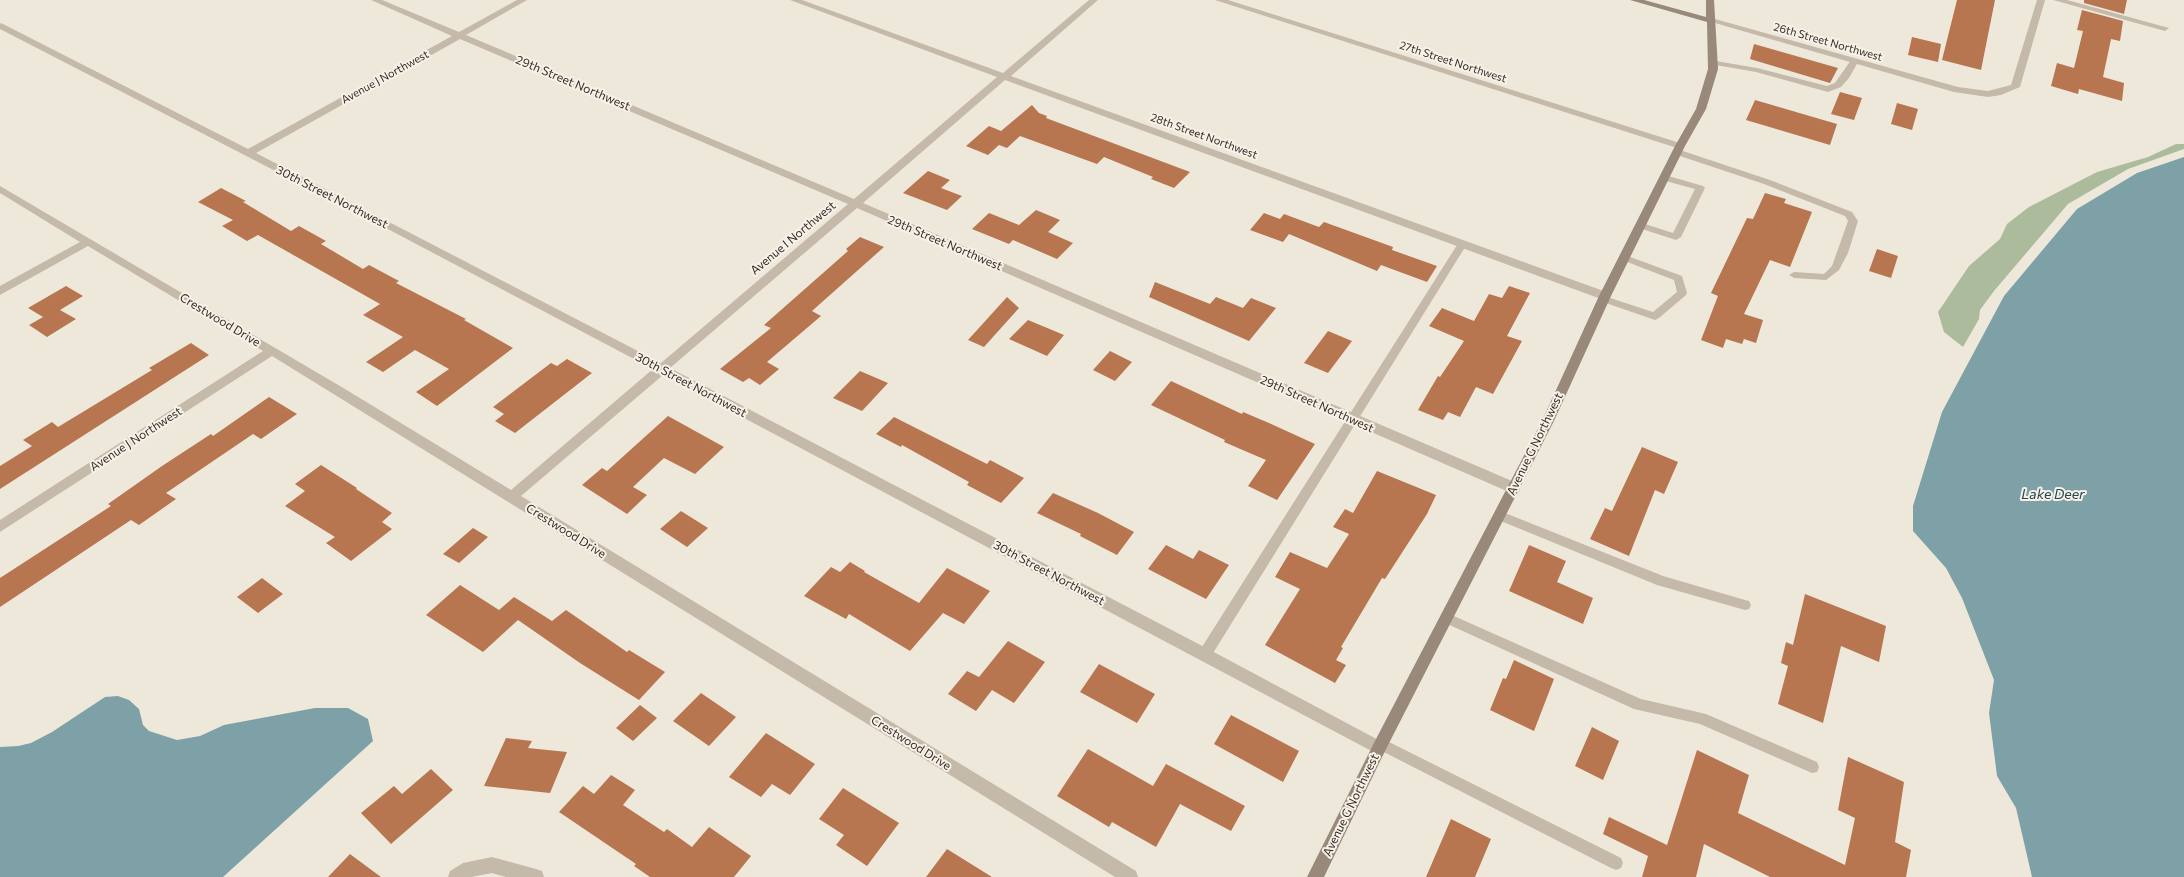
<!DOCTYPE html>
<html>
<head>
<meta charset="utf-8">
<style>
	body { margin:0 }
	canvas { display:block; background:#eee8db }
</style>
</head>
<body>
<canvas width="2184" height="877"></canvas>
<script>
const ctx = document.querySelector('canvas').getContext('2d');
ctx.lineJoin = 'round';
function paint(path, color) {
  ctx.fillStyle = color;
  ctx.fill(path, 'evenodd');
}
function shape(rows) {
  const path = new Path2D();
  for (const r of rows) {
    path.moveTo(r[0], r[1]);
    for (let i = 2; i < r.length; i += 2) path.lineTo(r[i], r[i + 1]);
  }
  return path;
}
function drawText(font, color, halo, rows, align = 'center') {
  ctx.font = font + ' Commissioner,sans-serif';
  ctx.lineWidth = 4;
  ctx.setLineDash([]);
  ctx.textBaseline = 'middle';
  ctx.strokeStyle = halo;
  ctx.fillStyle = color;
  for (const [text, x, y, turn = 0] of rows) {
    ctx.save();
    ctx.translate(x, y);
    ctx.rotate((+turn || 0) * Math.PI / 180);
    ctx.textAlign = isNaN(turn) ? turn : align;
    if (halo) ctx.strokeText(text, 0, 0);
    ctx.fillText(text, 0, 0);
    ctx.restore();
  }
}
paint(shape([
	[2176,144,2184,144,2184,149,2128,169,2068,204,1994,291,1980,310,1979,319,1963,347,1944,332,1938,312,1969,266,2000,239,2007,224,2029,207,2097,172,2148,157]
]), '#adbb9d');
paint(shape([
	[2184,157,2184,877,2032,877,2016,808,1997,776,1989,713,1994,680,1962,598,1946,568,1913,531,1913,506,1942,412,2004,296,2077,209,2137,173],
	[118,696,129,700,139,709,143,725,149,731,177,740,200,736,224,725,315,708,348,708,368,719,373,741,223,877,0,877,0,747,18,746,31,743,52,732,105,697]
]), '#7ea1a8');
paint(shape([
	[1957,0,1995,0,1981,70,1942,60],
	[2084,0,2127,0,2124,14,2084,3],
	[2082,10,2123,21,2120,41,2111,39,2103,77,2124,83,2122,101,2079,89,2078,94,2051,86,2057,63,2074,68,2083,31,2077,30],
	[1912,37,1941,44,1938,62,1908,55],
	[1754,44,1838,68,1830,83,1750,59],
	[1840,92,1862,98,1854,120,1831,114],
	[1755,100,1837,124,1830,145,1746,120],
	[1897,103,1918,109,1912,130,1891,124],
	[1032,105,1039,113,1047,116,1046,118,1190,172,1174,188,1151,179,1153,177,1104,157,1097,164,1020,136,1007,148,999,145,988,155,966,146,989,126,1001,131],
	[928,171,950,180,941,188,962,196,947,210,903,193],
	[221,188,246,201,243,202,291,231,299,226,326,241,321,244,363,269,369,265,399,281,396,283,466,319,464,320,513,348,437,406,416,392,449,369,415,350,383,372,366,362,403,337,363,315,380,304,258,235,247,241,222,226,233,220,198,202],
	[1765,193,1786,199,1784,203,1812,212,1790,267,1770,260,1744,314,1763,320,1756,343,1744,339,1742,344,1726,339,1723,348,1701,340,1718,296,1711,293,1747,218,1753,219],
	[1036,210,1060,220,1048,232,1073,243,1057,259,1013,240,1009,244,972,229,989,213,1019,225],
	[1264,213,1280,219,1284,214,1319,227,1324,222,1393,247,1392,250,1437,266,1427,282,1381,265,1377,271,1289,234,1283,242,1250,230],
	[860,237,884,247,812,311,821,316,767,362,779,369,760,385,749,378,743,382,720,369,771,328,764,325,848,251,846,249],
	[1877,249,1898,256,1891,278,1869,271],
	[1155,282,1210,304,1216,297,1243,308,1251,298,1276,308,1249,341,1149,297],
	[66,286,83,296,60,310,76,319,47,337,29,325,43,317,28,308],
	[1509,286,1530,293,1507,336,1522,341,1493,394,1476,387,1460,417,1448,412,1443,420,1418,410,1438,376,1440,377,1464,341,1429,326,1442,308,1474,321,1489,294,1502,298],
	[1007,297,1019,308,984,347,968,340],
	[1028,320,1064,335,1047,356,1009,339],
	[1328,331,1352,341,1328,373,1304,363],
	[191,343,209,355,0,489,0,466,32,446,23,440,52,422,58,427,152,370,149,368],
	[1110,351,1132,362,1115,381,1093,370],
	[567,359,592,373,515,433,495,421,504,414,493,407,551,363,557,366],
	[860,371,888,383,862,411,833,398],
	[1171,381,1242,414,1243,412,1269,423,1315,444,1277,500,1248,486,1266,460,1224,442,1225,440,1151,405],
	[269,397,297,414,261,439,253,434,166,493,176,499,139,525,131,520,0,607,0,578,111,506,108,504,162,466,211,434,213,436],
	[668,416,724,447,695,474,664,458,633,487,647,495,627,514,582,485,602,468,607,471],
	[894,417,987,464,990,460,1024,478,1001,503,967,485,969,482,902,445,901,447,876,434],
	[1642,447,1678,462,1664,494,1655,490,1629,556,1590,539,1605,508,1612,511],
	[321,465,357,488,356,489,392,513,382,522,392,529,351,561,326,543,335,537,285,506,305,491,295,484],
	[1377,471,1436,495,1427,514,1385,579,1382,578,1341,647,1343,648,1336,660,1346,665,1335,683,1265,645,1300,589,1275,577,1290,552,1327,568,1349,534,1333,527,1345,509,1353,513],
	[1053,493,1098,513,1134,532,1117,555,1080,536,1081,534,1037,513],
	[681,511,708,528,687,547,660,529],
	[473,528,488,537,459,563,443,554],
	[1166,545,1193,559,1199,550,1229,565,1206,599,1148,569],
	[1529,545,1566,561,1557,582,1593,598,1583,624,1509,591],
	[850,562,865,571,864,572,919,603,947,568,990,591,964,624,943,613,910,651,849,614,846,619,804,596,831,567,840,572],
	[262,578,283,594,258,613,237,597],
	[460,585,499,610,514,597,552,621,566,610,627,652,629,650,665,672,639,700,580,663,518,620,483,652,426,615],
	[1805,594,1886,626,1879,662,1841,646,1823,723,1778,704,1788,666,1781,663,1786,642,1793,645],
	[1008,641,1045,662,1014,703,992,690,976,711,948,694,967,671,979,677],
	[1514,660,1554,679,1534,731,1490,710,1503,678,1506,679],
	[1099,664,1155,694,1137,723,1080,692],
	[701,693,736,717,709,746,673,721],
	[640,705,657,718,633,741,616,728],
	[1231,715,1299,751,1283,782,1214,744],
	[1592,727,1619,741,1603,780,1575,766],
	[766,733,815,764,790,795,772,784,761,797,729,777],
	[506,738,532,741,528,748,567,752,550,793,484,786],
	[1088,749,1153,786,1166,764,1245,806,1231,831,1180,804,1156,847,1112,822,1109,827,1057,796],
	[1697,750,1749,775,1738,813,1845,865,1855,818,1838,810,1848,757,1904,782,1895,842,1911,850,1906,877,1770,877,1704,844,1696,877,1642,877,1648,856,1603,834,1609,817,1667,845],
	[431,769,453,790,391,844,361,813,394,786,402,794],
	[611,775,635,790,623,805,664,832,667,829,692,847,709,827,751,856,734,877,650,877,634,866,636,864,559,812,583,786,594,794],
	[843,788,899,823,867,866,836,845,844,835,819,819],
	[1451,819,1491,839,1475,877,1426,877],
	[947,849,992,877,926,877],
	[350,854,358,860,381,877,328,877]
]), '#b77650');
paint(shape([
	[1710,60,1757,68,1827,86,1835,83,1851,60,1858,62,1849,78,1841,87,1828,92,1756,72,1710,64,1710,60],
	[1677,149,1770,180,1852,212,1858,221,1848,253,1839,270,1826,280,1794,278,1789,275,1794,272,1824,274,1832,266,1848,221,1845,216,1764,184,1674,154,1674,150,1677,149],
	[1665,175,1703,186,1705,188,1681,237,1676,240,1639,228,1637,226,1642,223,1673,233,1695,189,1662,180,1662,176,1665,175],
	[1462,241,1467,244,1210,658,1205,660,1200,658,1199,654,1200,650,1459,242,1462,241],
	[1625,255,1682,276,1687,293,1686,295,1659,318,1655,320,1600,301,1599,299,1600,297,1604,296,1653,312,1677,292,1674,280,1622,260,1620,258,1625,255],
	[1500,511,1663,576,1745,600,1749,601,1751,605,1749,609,1745,610,1657,585,1496,519,1494,516,1496,513,1500,511],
	[1447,613,1641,699,1706,714,1817,762,1819,767,1817,772,1812,773,1700,724,1634,709,1443,622,1441,618,1443,614,1447,613],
	[1381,738,1621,858,1623,863,1621,868,1616,870,1611,868,1376,748,1374,744,1376,740,1381,738]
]), '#c5b9a9');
paint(shape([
	[371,0,382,0,459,32,517,0,527,0,466,35,854,199,997,77,790,0,802,0,1003,73,1089,0,1098,0,1011,76,1609,293,1611,296,1605,300,1601,299,1005,80,863,203,1519,484,1520,488,1519,492,1509,492,857,208,670,368,1210,650,1384,743,1387,748,1384,753,1379,755,663,375,521,496,1136,871,1138,877,1115,877,272,356,0,532,0,520,263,351,88,246,0,295,0,286,80,242,0,193,0,186,345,389,511,490,653,369,384,227,0,29,0,23,3,24,248,149,452,36,371,0],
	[460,39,848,204,661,363,256,153,460,39],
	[1215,0,1228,0,1683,144,1685,146,1683,148,1677,148,1215,0],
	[2037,0,2045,0,2020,87,2001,95,1988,97,1954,92,1708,21,1715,19,1958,87,1988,91,2011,85,2037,0],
	[2053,0,2067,0,2169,28,2165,31,2053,0],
	[492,857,536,869,542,871,544,877,506,877,492,873,471,877,448,877,450,871,463,863,492,857]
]), '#c5b9a9');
paint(shape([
	[1630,0,1644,0,1706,17,1706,0,1714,0,1718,69,1706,109,1685,146,1611,296,1553,423,1386,749,1324,877,1307,877,1376,739,1541,423,1599,296,1675,146,1696,109,1708,69,1707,22,1630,0]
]), '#98897a');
drawText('11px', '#332d28', '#f7f1e7', [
	["26th Street Northwest",1828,42,16],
	["27th Street Northwest",1453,62,18],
	["Avenue J Northwest",385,77,-29],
	["28th Street Northwest",1204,136,20]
]);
drawText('12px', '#332d28', '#f7f1e7', [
	["29th Street Northwest",573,83,23],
	["30th Street Northwest",332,197,27],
	["Avenue I Northwest",793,238,-40],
	["29th Street Northwest",945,243,23],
	["Crestwood Drive",220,320,31],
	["30th Street Northwest",691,385,28],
	["29th Street Northwest",1317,404,24],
	["Avenue J Northwest",136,439,-33],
	["Avenue G Northwest",1535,444,-64],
	["Crestwood Drive",566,531,32],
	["30th Street Northwest",1049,573,28],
	["Crestwood Drive",911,743,32],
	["Avenue G Northwest",1351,805,-64]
]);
drawText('italic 14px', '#22474f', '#f7f1e7', [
	["Lake Deer",2053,494]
]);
</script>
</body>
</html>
